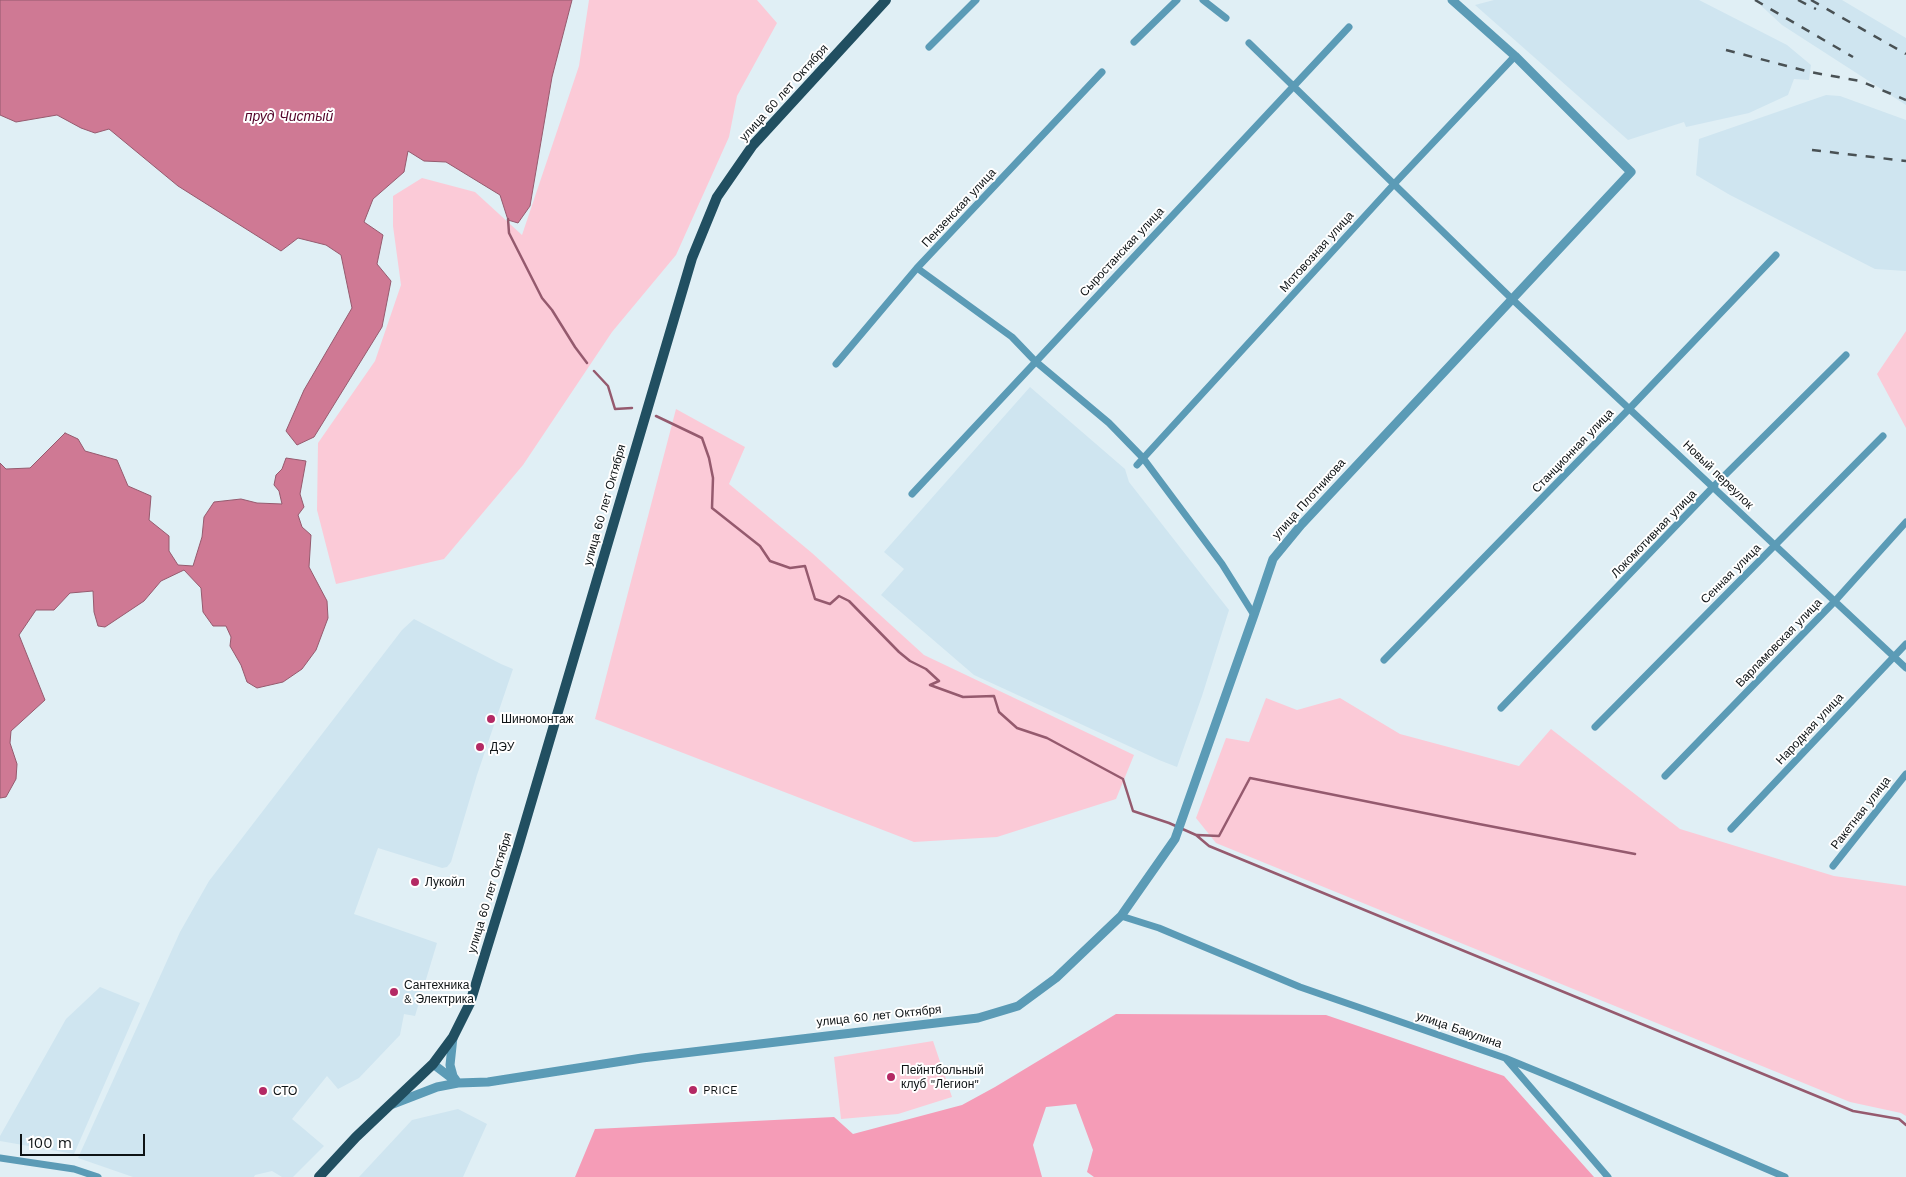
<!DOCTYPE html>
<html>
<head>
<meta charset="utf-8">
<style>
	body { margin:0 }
	#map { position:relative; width:1906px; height:1177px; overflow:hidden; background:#e0eff5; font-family:"Work Sans",sans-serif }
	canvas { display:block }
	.scale { position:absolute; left:20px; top:1134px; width:125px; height:22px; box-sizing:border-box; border:2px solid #0e1315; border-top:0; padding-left:6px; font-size:15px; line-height:18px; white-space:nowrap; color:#0e1315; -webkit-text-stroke:4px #fff; paint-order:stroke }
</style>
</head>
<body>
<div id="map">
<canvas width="1906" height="1177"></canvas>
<div class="scale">100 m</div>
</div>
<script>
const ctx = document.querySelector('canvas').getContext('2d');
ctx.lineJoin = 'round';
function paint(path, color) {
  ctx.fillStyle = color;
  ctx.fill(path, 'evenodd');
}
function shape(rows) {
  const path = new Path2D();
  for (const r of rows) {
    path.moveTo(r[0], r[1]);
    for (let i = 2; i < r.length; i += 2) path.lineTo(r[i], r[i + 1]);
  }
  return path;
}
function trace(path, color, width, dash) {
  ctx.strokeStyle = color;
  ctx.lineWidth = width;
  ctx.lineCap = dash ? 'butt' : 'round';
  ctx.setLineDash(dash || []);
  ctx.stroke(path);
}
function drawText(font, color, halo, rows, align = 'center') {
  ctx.font = font + ' "Work Sans",sans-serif';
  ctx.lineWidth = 4;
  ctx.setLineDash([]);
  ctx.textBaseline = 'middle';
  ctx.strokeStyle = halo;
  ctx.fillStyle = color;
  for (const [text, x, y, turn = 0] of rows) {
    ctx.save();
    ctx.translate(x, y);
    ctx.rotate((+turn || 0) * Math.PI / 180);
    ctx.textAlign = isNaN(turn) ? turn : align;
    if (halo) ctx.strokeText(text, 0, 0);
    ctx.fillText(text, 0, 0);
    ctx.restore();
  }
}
paint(shape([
	[1494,0,1699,0,1787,45,1811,65,1809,80,1794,79,1788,95,1749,113,1686,127,1684,122,1628,140,1475,5],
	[1755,0,1842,0,1906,38,1906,105,1782,25],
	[1826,95,1840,96,1906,120,1906,271,1875,269,1730,195,1696,175,1699,139],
	[1030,387,1125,469,1129,482,1229,610,1202,696,1177,767,1159,760,974,675,881,595,904,569,884,552],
	[414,619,501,664,513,669,477,775,451,862,447,867,442,868,378,848,354,914,437,943,415,1016,404,1014,400,1035,359,1078,338,1089,327,1076,292,1119,324,1146,293,1177,282,1177,272,1171,255,1175,254,1177,133,1177,78,1158,180,932,209,881,402,630],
	[100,987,140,1003,74,1154,0,1141,0,1136,66,1019],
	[458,1109,487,1124,463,1177,359,1177,412,1120]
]), '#cfe5f0');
paint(shape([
	[589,0,757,0,777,23,737,96,729,137,676,255,612,332,523,465,444,559,336,584,317,510,318,443,375,361,401,285,393,226,393,196,422,178,475,192,522,235,579,66],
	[1906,331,1906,428,1877,374],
	[676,409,745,447,729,484,812,553,924,655,1134,755,1116,799,997,837,914,842,595,719],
	[1266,698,1297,710,1340,698,1400,734,1519,766,1551,729,1680,829,1834,876,1906,886,1906,1116,1901,1113,1850,1102,1216,843,1196,818,1226,738,1249,742],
	[933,1041,952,1097,898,1114,841,1119,834,1057]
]), '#fbcad7');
paint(shape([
	[1116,1014,1326,1015,1504,1076,1594,1177,1094,1177,1087,1172,1093,1150,1076,1104,1046,1107,1033,1145,1042,1177,575,1177,595,1129,834,1117,853,1134,962,1105,995,1087]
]), '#f59cb7');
const water = shape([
	[0,0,572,0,552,77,530,206,518,223,508,220,500,195,446,162,424,161,408,151,404,172,373,199,364,222,383,235,377,264,391,281,382,327,314,437,297,445,286,431,304,390,352,308,341,255,326,245,298,238,281,251,178,186,109,129,95,133,81,128,57,115,16,122,0,115,0,0],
	[65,433,78,439,85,451,117,460,128,486,151,496,149,520,169,536,169,551,178,565,193,566,202,537,204,517,214,502,241,499,257,503,282,504,279,491,274,485,276,475,282,469,286,458,306,461,300,494,304,507,298,515,302,527,311,535,309,567,327,601,328,618,316,650,302,669,283,682,257,688,247,682,241,665,230,646,231,637,226,626,213,626,203,612,201,588,184,570,161,581,144,601,105,627,98,626,94,612,93,591,70,593,54,610,36,610,19,635,45,700,11,731,10,743,17,764,16,779,6,797,0,798,0,463,6,469,30,468,65,433]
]);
paint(water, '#cf7994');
trace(water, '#955a6e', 1);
trace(shape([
	[508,219,509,233,542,298,552,310,575,347,587,363],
	[594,371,608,386,615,409,632,408],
	[656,416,702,438,709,458,713,478,712,508,760,546,770,561,790,568,805,566,815,599,830,604,839,596,849,601,899,652,910,661,926,669,939,681,930,685,963,697,994,696,999,712,1017,728,1047,738,1123,779,1133,811,1169,823,1196,835,1209,846,1853,1111,1899,1119,1906,1125],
	[1197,835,1219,836,1250,778,1479,824,1635,854]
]), '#955a6e', 2.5);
trace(shape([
	[1203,0,1226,18],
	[1134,42,1177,0],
	[1249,43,1513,300,1906,668],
	[929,47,976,0],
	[917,268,1012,337,1035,361,1109,423,1143,458,1222,564,1254,615],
	[836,364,917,268,1102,72],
	[1137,465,1395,183,1515,56],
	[912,494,1349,27],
	[1384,660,1630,408,1776,255],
	[1501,708,1714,486,1846,355],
	[1595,727,1883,436],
	[1665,776,1835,601,1906,522],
	[1731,829,1906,644],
	[1833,866,1906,774],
	[1121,916,1159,928,1300,987,1505,1058,1573,1086,1785,1177],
	[1507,1060,1608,1177],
	[0,1158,74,1169,98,1177]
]), '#5b9bb6', 7);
trace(shape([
	[433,1064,458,1083,488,1082,642,1058,978,1018,1018,1006,1056,978,1121,916,1175,839,1254,615,1273,559,1301,525,1631,172,1515,56,1452,0],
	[393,1104,437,1087,458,1083,453,1076,450,1065,453,1037]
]), '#5b9bb6', 9);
trace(shape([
	[319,1177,356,1137,433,1064,453,1037,470,1003,518,847,692,258,717,197,753,145,886,0]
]), '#214f61', 10);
trace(shape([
	[1755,0,1853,57],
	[1798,0,1816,9],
	[1811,0,1906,54],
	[1726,50,1810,72,1860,81,1906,100],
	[1812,150,1906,161]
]), '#495154', 2.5, [9, 9]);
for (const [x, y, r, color] of [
	[491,719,5,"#b42964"],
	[480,747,5,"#b42964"],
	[415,882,5,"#b42964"],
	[394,992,5,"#b42964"],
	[891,1077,5,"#b42964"],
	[693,1090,5,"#b42964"],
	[263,1091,5,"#b42964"]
]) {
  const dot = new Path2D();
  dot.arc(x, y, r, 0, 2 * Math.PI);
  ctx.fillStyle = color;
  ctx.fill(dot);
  trace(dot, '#fff', 2);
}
drawText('12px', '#0e1315', '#fff', [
	["улица 60 лет Октября",784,93,-48],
	["Пензенская улица",959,208,-47],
	["Сыростанская улица",1122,252,-47],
	["Мотовозная улица",1317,252,-48],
	["Станционная улица",1573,451,-46],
	["Новый переулок",1718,475,44],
	["улица Плотникова",1309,499,-48],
	["улица 60 лет Октября",605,505,-74],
	["Локомотивная улица",1654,534,-46],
	["Сенная улица",1731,574,-45],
	["Варламовская улица",1779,643,-46],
	["Народная улица",1810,729,-47],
	["Ракетная улица",1861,813,-52],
	["улица 60 лет Октября",490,893,-73],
	["улица 60 лет Октября",879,1016,-6],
	["улица Бакулина",1459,1030,19]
]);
drawText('12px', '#0e1315', '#fff', [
	["Шиномонтаж",501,719],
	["ДЭУ",490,747],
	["Лукойл",425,882],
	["Сантехника",404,985],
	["& Электрика",404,999],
	["Пейнтбольный",901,1070],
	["клуб \"Легион\"",901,1084],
	["PRICE",703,1090],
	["СТО",273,1091]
], 'left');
drawText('italic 14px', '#540429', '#fff', [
	["пруд Чистый",289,117]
]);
</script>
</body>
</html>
